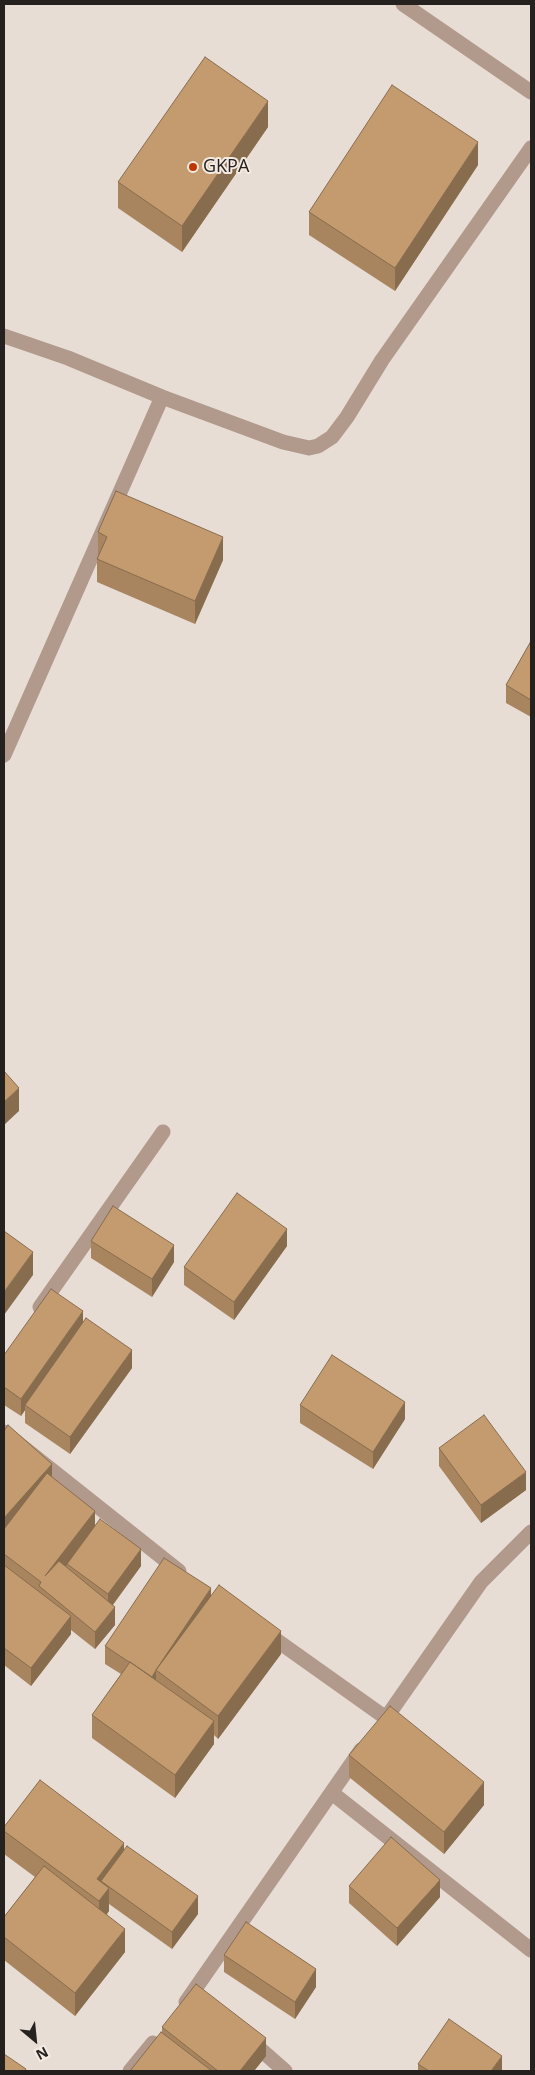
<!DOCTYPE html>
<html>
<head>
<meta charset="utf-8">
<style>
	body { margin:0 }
	#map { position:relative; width:535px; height:2075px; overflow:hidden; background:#e7ddd5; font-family:"Open Sans",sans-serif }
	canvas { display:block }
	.frame { position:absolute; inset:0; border:5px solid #25211e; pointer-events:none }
	.north { position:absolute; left:10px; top:2015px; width:50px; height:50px; -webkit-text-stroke:4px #f4eae2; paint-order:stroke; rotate:152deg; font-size:14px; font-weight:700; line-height:20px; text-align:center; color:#25211e }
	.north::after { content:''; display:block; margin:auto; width:18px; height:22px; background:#25211e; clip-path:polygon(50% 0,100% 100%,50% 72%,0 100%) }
</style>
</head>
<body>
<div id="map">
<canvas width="535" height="2075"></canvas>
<div class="frame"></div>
<div class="north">N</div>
</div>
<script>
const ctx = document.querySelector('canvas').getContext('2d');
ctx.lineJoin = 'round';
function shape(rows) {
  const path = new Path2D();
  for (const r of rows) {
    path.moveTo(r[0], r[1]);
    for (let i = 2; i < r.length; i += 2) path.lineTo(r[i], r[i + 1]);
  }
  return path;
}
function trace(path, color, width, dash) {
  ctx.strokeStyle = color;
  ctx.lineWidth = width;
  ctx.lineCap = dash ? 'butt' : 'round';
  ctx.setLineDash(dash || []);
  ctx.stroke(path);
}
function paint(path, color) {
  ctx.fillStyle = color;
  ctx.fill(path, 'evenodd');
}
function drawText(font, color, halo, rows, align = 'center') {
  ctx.font = font + ' "Open Sans",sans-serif';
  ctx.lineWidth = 4;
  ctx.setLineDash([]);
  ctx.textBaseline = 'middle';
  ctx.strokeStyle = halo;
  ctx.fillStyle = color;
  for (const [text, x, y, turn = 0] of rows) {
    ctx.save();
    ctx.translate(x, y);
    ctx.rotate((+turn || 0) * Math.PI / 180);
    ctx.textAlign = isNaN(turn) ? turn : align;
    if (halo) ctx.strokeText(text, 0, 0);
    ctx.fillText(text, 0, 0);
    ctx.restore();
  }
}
trace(shape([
	[403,4,531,92],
	[4,336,68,358,162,397,283,442,309,448,318,446,332,437,347,417,382,360,531,148],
	[4,755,162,397],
	[40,1307,163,1132],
	[4,1432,179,1571],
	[265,1632,386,1718,481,1582,531,1532],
	[332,1793,531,1950],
	[186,2002,361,1750],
	[252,2042,285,2071],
	[130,2071,153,2043]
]), '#b1998c', 15);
paint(shape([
	[268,127,182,252,118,208,118,182],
	[478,165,395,291,309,235,309,212],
	[98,532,223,560,195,624,97,582,97,559,99,556,98,555],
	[531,641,531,717,506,703,506,685],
	[91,1241,174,1262,152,1297,91,1258],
	[287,1246,234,1320,184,1285,184,1267],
	[83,1323,132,1368,70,1454,25,1423,25,1410,21,1416,4,1405,4,1355],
	[300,1405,405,1419,373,1469,300,1423],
	[4,1431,52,1477,95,1525,141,1566,113,1605,115,1625,95,1649,71,1630,71,1634,31,1686,4,1665],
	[439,1448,526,1490,481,1523,439,1466],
	[211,1596,281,1654,218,1739,214,1735,214,1744,175,1798,92,1738,92,1715,121,1674,105,1664,105,1646],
	[349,1755,484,1805,444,1854,349,1777],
	[4,1827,124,1850,198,1914,172,1949,109,1904,109,1911,107,1914,125,1952,75,2016,4,1960,4,1917,35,1877,4,1854],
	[349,1886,440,1897,397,1946,349,1903],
	[224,1955,316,1987,295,2019,224,1972],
	[162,2027,266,2056,254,2071,130,2071,162,2032],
	[418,2064,502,2071,418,2071]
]), '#a8855f');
paint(shape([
	[268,101,268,127,182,252,182,226],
	[478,142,478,165,395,291,395,268],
	[223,537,223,560,195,624,195,601],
	[19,1088,19,1111,4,1125,4,1102],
	[287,1229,287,1246,234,1320,234,1302],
	[174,1245,174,1262,152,1297,152,1279],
	[33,1252,33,1275,4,1315,4,1292],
	[83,1311,83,1329,25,1405,25,1410,21,1416,21,1399],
	[132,1350,132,1368,70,1454,70,1437],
	[405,1402,405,1419,373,1469,373,1452],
	[52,1464,52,1482,4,1535,4,1518],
	[526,1472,526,1490,481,1523,481,1505],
	[95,1511,95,1528,46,1592,45,1576],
	[141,1549,141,1566,108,1611,108,1594],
	[211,1588,211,1606,156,1670],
	[115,1607,115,1625,95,1649,95,1632],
	[71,1616,71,1634,31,1686,31,1668],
	[281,1631,281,1654,218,1739,218,1716],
	[156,1671,156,1689,152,1677],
	[214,1721,214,1744,175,1798,175,1775],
	[484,1782,484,1805,444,1854,444,1832],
	[124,1843,124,1866,101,1881,101,1895,97,1879],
	[440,1880,440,1897,397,1946,397,1928],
	[109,1888,109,1911,99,1924,99,1901],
	[198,1896,198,1914,172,1949,172,1932],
	[125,1929,125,1952,75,2016,75,1993],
	[316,1969,316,1987,295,2019,295,2002],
	[266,2038,266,2056,254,2071,240,2071],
	[502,2056,502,2071,491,2071]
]), '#886c4e');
const building = shape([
	[205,57,268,101,182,226,118,182,205,57],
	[392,85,478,142,395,268,309,212,392,85],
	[116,491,223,537,195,601,97,559,107,537,98,532,116,491],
	[531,641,531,700,506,685,531,641],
	[4,1071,19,1088,4,1102,4,1071],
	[237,1193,287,1229,234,1302,184,1267,237,1193],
	[113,1206,174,1245,152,1279,91,1241,113,1206],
	[4,1231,33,1252,4,1292,4,1231],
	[51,1289,83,1311,21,1399,4,1387,4,1355,51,1289],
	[86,1318,132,1350,70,1437,25,1405,86,1318],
	[332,1355,405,1402,373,1452,300,1405,332,1355],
	[484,1415,526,1472,481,1505,439,1448,484,1415],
	[8,1425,52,1464,4,1518,4,1431,8,1425],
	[47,1473,95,1511,45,1576,59,1561,115,1607,95,1632,39,1586,41,1582,4,1554,4,1529,47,1473],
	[100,1519,141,1549,108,1594,67,1564,100,1519],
	[164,1558,211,1588,164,1658,156,1670,152,1677,130,1662,129,1662,105,1646,164,1558],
	[4,1565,71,1616,31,1668,4,1648,4,1565],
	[219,1585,281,1631,218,1716,156,1670,219,1585],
	[130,1662,214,1721,175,1775,92,1715,130,1662],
	[390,1706,484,1782,444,1832,349,1755,390,1706],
	[40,1780,124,1843,97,1879,109,1888,99,1901,4,1831,4,1827,40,1780],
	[391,1837,440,1880,397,1928,349,1886,391,1837],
	[127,1846,198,1896,172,1932,101,1881,127,1846],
	[44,1866,125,1929,75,1993,4,1937,4,1917,44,1866],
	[246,1922,316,1969,295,2002,224,1955,246,1922],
	[196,1984,266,2038,240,2071,218,2071,162,2027,196,1984],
	[449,2019,502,2056,491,2071,429,2071,418,2064,449,2019],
	[161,2032,212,2071,130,2071,161,2032],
	[4,2054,26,2069,25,2071,4,2071,4,2054]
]);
paint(building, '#c39b6f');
trace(building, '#886c4e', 1);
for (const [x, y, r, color] of [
	[193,167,5,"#bf3700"]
]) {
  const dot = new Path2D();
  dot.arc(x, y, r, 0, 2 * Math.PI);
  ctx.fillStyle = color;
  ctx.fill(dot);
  trace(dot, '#f4eae2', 2);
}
drawText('18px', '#25211e', '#f4eae2', [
	["GKPA",203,167]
], 'left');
</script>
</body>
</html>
